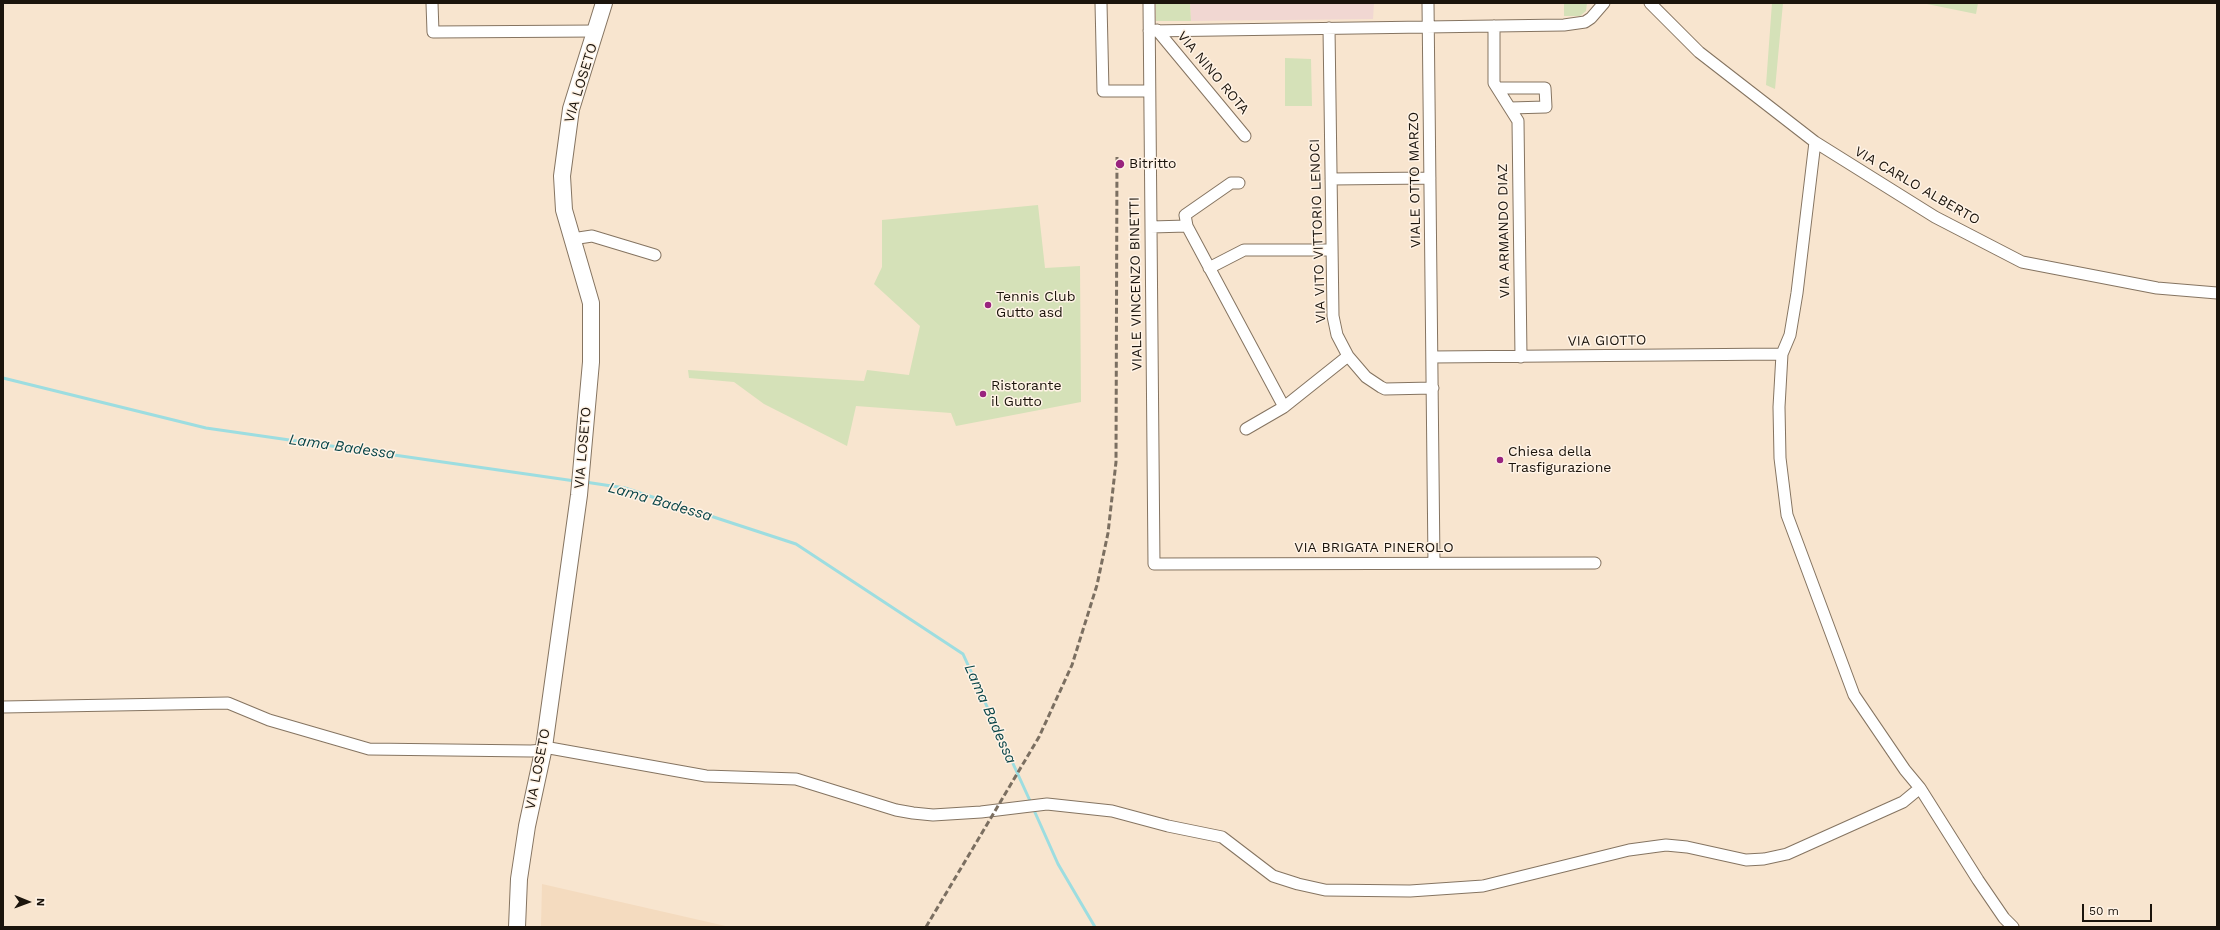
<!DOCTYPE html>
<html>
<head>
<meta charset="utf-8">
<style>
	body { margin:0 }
	#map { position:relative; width:2220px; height:930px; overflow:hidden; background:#f8e5cf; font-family:"Work Sans",sans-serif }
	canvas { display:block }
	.frame { position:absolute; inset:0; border:4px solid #1b140c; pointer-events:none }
	.north { position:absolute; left:8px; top:882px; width:40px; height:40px; -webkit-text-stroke:3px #fff3e6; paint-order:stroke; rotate:91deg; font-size:11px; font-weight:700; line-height:16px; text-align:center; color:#1b140c }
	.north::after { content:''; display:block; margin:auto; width:14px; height:18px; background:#1b140c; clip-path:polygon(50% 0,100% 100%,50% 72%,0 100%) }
	.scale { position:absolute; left:2082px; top:904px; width:70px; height:18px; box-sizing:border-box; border:2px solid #1b140c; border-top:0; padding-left:5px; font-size:12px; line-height:14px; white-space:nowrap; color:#1b140c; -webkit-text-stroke:3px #fff3e6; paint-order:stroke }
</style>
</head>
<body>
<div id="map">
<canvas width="2220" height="930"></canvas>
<div class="frame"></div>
<div class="north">N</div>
<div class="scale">50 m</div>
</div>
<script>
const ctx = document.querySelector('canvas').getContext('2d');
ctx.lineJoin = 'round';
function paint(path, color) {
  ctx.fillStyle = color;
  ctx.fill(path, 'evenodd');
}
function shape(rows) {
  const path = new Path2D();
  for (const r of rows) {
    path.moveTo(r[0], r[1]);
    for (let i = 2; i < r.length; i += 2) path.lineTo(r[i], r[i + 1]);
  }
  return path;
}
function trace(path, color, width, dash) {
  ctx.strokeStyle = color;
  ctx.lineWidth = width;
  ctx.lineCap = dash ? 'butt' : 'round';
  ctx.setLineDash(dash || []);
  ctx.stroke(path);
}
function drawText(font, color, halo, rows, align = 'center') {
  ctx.font = font + ' "Work Sans",sans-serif';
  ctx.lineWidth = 3;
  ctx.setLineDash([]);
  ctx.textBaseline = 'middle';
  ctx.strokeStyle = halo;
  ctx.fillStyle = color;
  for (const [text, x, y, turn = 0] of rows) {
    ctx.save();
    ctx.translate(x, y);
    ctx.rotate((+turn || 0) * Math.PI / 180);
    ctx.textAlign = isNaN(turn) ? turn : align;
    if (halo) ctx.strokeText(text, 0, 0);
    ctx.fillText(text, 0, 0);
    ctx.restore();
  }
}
paint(shape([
	[542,884,730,927,541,927]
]), '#f4dbbf');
paint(shape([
	[1190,3,1374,3,1373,19,1191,21]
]), '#f1d7d2');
paint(shape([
	[1156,3,1190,3,1191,21,1156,21],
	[1564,3,1587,3,1586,11,1580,16,1564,16],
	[1772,3,1783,3,1775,89,1766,85],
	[1922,3,1978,3,1976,14],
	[1285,58,1311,59,1312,106,1285,106],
	[1038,205,1045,268,1080,266,1081,402,956,426,951,413,856,406,847,446,764,404,734,382,689,378,688,370,864,381,867,370,909,375,920,326,874,284,882,267,882,220]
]), '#d5e1b8');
trace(shape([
	[3,378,206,428,575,481],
	[585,482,625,488,796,544,963,654,1031,803],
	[1033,808,1058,864,1095,927]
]), '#9ddde0', 3);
const street = shape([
	[432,3,433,32,597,31],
	[1101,3,1103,91,1149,91],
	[1149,3,1154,564,1595,563],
	[1428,3,1434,563],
	[1650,3,1699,52,1815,142,1935,217,2022,262,2157,288,2217,293],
	[1494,26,1494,83,1518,121,1521,357],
	[1329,28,1333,316,1337,335,1348,356,1366,377,1381,387,1385,389,1433,388],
	[1157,30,1245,136],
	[1149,31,1564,25,1585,22,1591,18,1604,3],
	[1498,88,1545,88,1546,107,1510,108],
	[1331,179,1430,178],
	[1187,226,1284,407],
	[1151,227,1187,226,1185,215,1231,183,1239,183],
	[572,239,592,236,655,255],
	[1209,268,1244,250,1332,250],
	[1432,357,1782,354],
	[1246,429,1284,407,1348,356],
	[3,707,228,703,269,720,369,749,531,751,543,750],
	[544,747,706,776,796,779,896,810,913,813,933,815,981,812,1047,804,1112,811,1168,826,1222,837,1273,876,1298,884,1325,890,1410,891,1483,886,1629,850,1666,845,1687,847,1746,860,1764,859,1787,854,1903,802,1920,788,1905,770,1854,695,1787,515,1780,458,1779,407,1782,354,1790,335,1797,293,1815,142],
	[1920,788,1978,880,2004,918,2013,927]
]);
const secondary = shape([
	[517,927,519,879,527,826,544,747,579,495,591,362,591,303,564,210,562,176,571,109,604,3]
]);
trace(street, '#857461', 13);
trace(secondary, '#857461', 18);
trace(street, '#fff', 11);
trace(secondary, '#fff', 16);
trace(shape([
	[926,927,1039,737,1072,665,1097,585,1108,533,1116,462,1117,157]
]), '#7b6f61', 3, [6, 3]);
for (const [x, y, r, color] of [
	[1120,164,5,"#99237e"],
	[988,305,4,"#99237e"],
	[983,394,4,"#99237e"],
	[1500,460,4,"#99237e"]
]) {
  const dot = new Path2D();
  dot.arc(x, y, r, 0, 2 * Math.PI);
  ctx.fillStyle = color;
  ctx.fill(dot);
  trace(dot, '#fff3e6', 1.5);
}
drawText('14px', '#1b140c', '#fff3e6', [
	["VIA NINO ROTA",1213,73,50],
	["VIA LOSETO",581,83,-73],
	["VIALE OTTO MARZO",1415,180,-91],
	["VIA CARLO ALBERTO",1917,186,30],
	["VIA VITO VITTORIO LENOCI",1318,231,-92],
	["VIA ARMANDO DIAZ",1504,231,-91],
	["VIALE VINCENZO BINETTI",1136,284,-91],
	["VIA GIOTTO",1607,341,-1],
	["VIA LOSETO",583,448,-85],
	["VIA BRIGATA PINEROLO",1374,548],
	["VIA LOSETO",538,769,-79]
]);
drawText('14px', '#1b140c', '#fff3e6', [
	["Bitritto",1129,164],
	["Tennis Club",996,297],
	["Gutto asd",996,313],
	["Ristorante",991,386],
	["il Gutto",991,402],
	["Chiesa della",1508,452],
	["Trasfigurazione",1508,468]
], 'left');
drawText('italic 15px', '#0b4649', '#fff3e6', [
	["Lama Badessa",342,447,8],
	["Lama Badessa",660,502,16],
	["Lama Badessa",990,714,66]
]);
</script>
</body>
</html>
